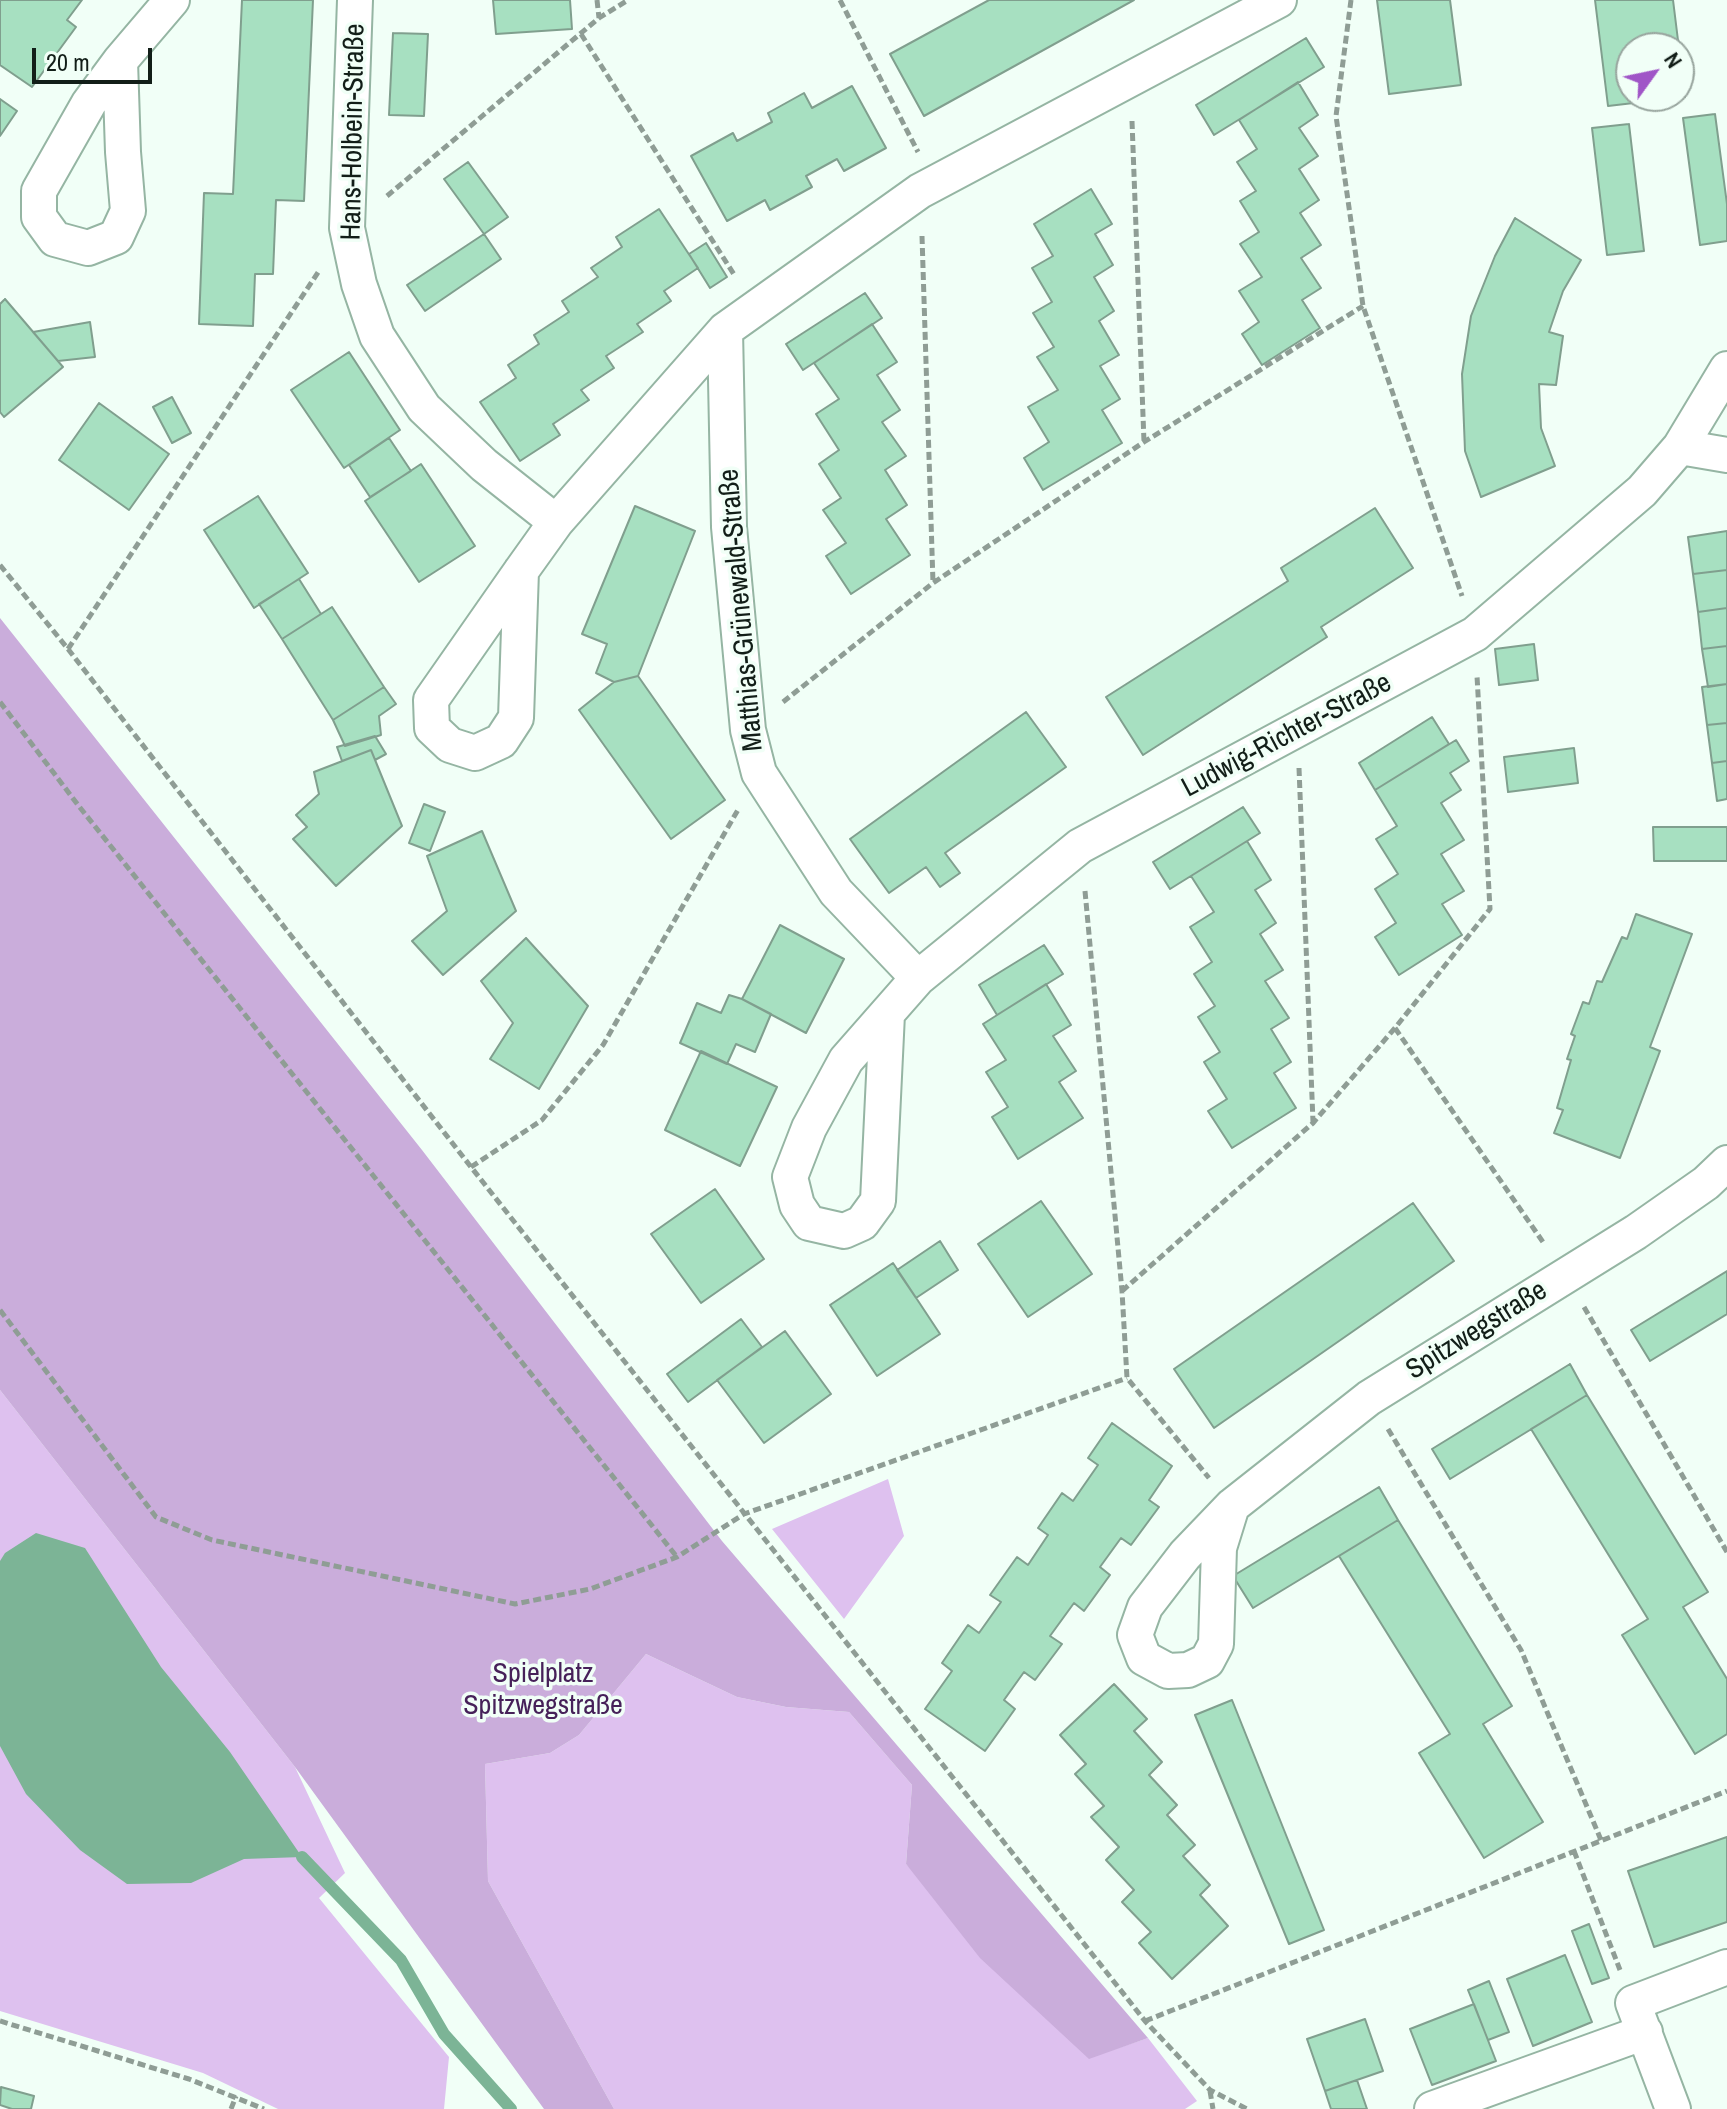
<!DOCTYPE html>
<html>
<head>
<meta charset="utf-8">
<style>
	body { margin:0 }
	#map { position:relative; width:1727px; height:2109px; overflow:hidden; background:#f1fff7; font-family:"Archivo Narrow",sans-serif }
	canvas { display:block }
	.north { position:absolute; left:1615px; top:32px; width:80px; height:80px; box-sizing:border-box; background:#f1fff7; border:2px solid #98a59e; border-radius:50%; rotate:57deg; font-size:22px; font-weight:700; line-height:32px; text-align:center; color:#121e18 }
	.north::after { content:''; display:block; margin:auto; width:28px; height:36px; background:#a055c7; clip-path:polygon(50% 0,100% 100%,50% 72%,0 100%) }
	.scale { position:absolute; left:32px; top:48px; width:120px; height:36px; box-sizing:border-box; border:4px solid #121e18; border-top:0; padding-left:10px; font-size:24px; line-height:28px; white-space:nowrap; color:#121e18; -webkit-text-stroke:6px #f1fff7; paint-order:stroke }
</style>
</head>
<body>
<div id="map">
<canvas width="1727" height="2109"></canvas>
<div class="north">N</div>
<div class="scale">20 m</div>
</div>
<script>
const ctx = document.querySelector('canvas').getContext('2d');
ctx.lineJoin = 'round';
function paint(path, color) {
  ctx.fillStyle = color;
  ctx.fill(path, 'evenodd');
}
function shape(rows) {
  const path = new Path2D();
  for (const r of rows) {
    path.moveTo(r[0], r[1]);
    for (let i = 2; i < r.length; i += 2) path.lineTo(r[i], r[i + 1]);
  }
  return path;
}
function trace(path, color, width, dash) {
  ctx.strokeStyle = color;
  ctx.lineWidth = width;
  ctx.lineCap = dash ? 'butt' : 'round';
  ctx.setLineDash(dash || []);
  ctx.stroke(path);
}
function drawText(font, color, halo, rows, align = 'center') {
  ctx.font = font + ' "Archivo Narrow",sans-serif';
  ctx.lineWidth = 7;
  ctx.setLineDash([]);
  ctx.textBaseline = 'middle';
  ctx.strokeStyle = halo;
  ctx.fillStyle = color;
  for (const [text, x, y, turn = 0] of rows) {
    ctx.save();
    ctx.translate(x, y);
    ctx.rotate((+turn || 0) * Math.PI / 180);
    ctx.textAlign = isNaN(turn) ? turn : align;
    if (halo) ctx.strokeText(text, 0, 0);
    ctx.fillText(text, 0, 0);
    ctx.restore();
  }
}
paint(shape([
	[0,1390,295,1767,345,1873,319,1898,449,2057,444,2109,278,2109,203,2073,0,2011],
	[888,1479,904,1536,844,1619,772,1529],
	[646,1654,737,1697,786,1707,849,1712,912,1785,906,1864,1089,2058,1148,2038,1197,2101,1185,2109,614,2109,488,1881,485,1764,550,1753,579,1735]
]), '#dec1ef');
paint(shape([
	[0,618,422,1150,722,1541,1148,2038,1089,2059,980,1958,906,1864,912,1785,849,1712,786,1707,737,1697,646,1654,579,1735,550,1753,485,1764,488,1881,614,2109,544,2109,295,1767,0,1390]
]), '#caaddb');
paint(shape([
	[36,1533,85,1548,161,1667,230,1752,302,1857,244,1859,191,1883,127,1884,80,1850,26,1794,0,1746,0,1561,5,1553]
]), '#7cb496');
trace(shape([
	[302,1857,401,1960,444,2034,511,2109]
]), '#7cb496', 12);
const building = shape([
	[0,0,82,0,67,20,76,27,32,87,0,65,0,0],
	[242,0,313,0,304,201,276,200,273,274,255,274,253,326,199,324,204,193,233,194,242,0],
	[493,0,570,0,572,29,496,34,493,0],
	[989,0,1134,0,924,116,890,54,989,0],
	[1377,0,1450,0,1461,85,1389,94,1377,0],
	[1595,0,1673,0,1685,97,1608,106,1595,0],
	[1631,48,1679,48,1679,96,1631,96,1631,48],
	[393,33,428,34,424,116,389,115,393,33],
	[1306,38,1324,67,1214,135,1196,105,1306,38],
	[1298,82,1318,115,1299,128,1318,156,1299,169,1319,200,1300,213,1321,245,1301,258,1321,288,1302,300,1320,328,1262,365,1242,334,1259,322,1239,291,1262,277,1240,244,1259,232,1240,201,1256,191,1237,162,1257,149,1239,120,1298,82],
	[852,86,886,148,844,171,837,159,806,176,812,187,770,210,765,200,727,221,691,156,733,133,737,141,772,122,768,113,804,93,812,108,852,86],
	[0,99,17,111,0,136,0,99],
	[1715,114,1727,204,1727,241,1700,245,1683,118,1715,114],
	[1629,124,1644,251,1607,255,1592,128,1629,124],
	[468,162,508,217,484,234,444,179,468,162],
	[1091,189,1112,224,1095,234,1113,265,1094,277,1114,311,1099,321,1119,355,1100,366,1120,399,1102,410,1122,443,1043,490,1024,458,1049,442,1028,407,1058,390,1037,357,1054,347,1033,313,1052,302,1032,268,1053,256,1034,224,1091,189],
	[659,209,698,268,664,291,671,301,637,324,643,332,606,356,614,368,581,390,589,400,553,424,560,435,520,461,480,402,516,378,508,365,539,344,534,335,569,312,562,301,598,277,591,268,622,247,616,237,659,209],
	[1515,218,1581,260,1563,291,1549,332,1563,336,1556,385,1539,384,1541,428,1555,466,1481,497,1465,451,1462,374,1471,316,1495,256,1515,218],
	[484,234,501,259,425,311,407,285,484,234],
	[706,243,727,277,710,288,689,254,706,243],
	[865,293,882,318,803,370,786,344,865,293],
	[5,299,63,367,4,417,0,412,0,304,5,299],
	[90,322,95,357,58,361,33,332,90,322],
	[872,324,897,362,877,375,900,410,882,422,906,456,885,470,907,505,886,519,910,555,851,594,826,556,846,543,823,510,841,498,819,464,839,450,816,414,839,399,814,363,872,324],
	[349,352,400,430,344,468,291,390,349,352],
	[172,397,191,433,172,443,153,407,172,397],
	[99,403,169,454,129,510,59,460,99,403],
	[389,438,411,471,370,497,349,465,389,438],
	[421,464,475,546,419,582,365,501,421,464],
	[258,496,308,573,254,608,204,530,258,496],
	[635,506,695,531,638,676,614,682,596,673,607,644,582,634,635,506],
	[1375,508,1413,568,1321,627,1327,637,1143,755,1106,697,1288,581,1281,568,1375,508],
	[1727,531,1727,570,1693,574,1688,537,1727,531],
	[1727,570,1727,608,1698,612,1693,574,1727,570],
	[299,579,321,614,282,639,259,604,299,579],
	[332,607,384,687,333,720,282,639,332,607],
	[1727,608,1727,646,1702,649,1698,612,1727,608],
	[1534,644,1538,680,1499,685,1495,649,1534,644],
	[1727,646,1727,684,1708,687,1702,649,1727,646],
	[638,676,725,800,671,839,579,710,614,682,638,676],
	[1727,684,1727,723,1707,725,1702,687,1727,684],
	[384,687,396,704,379,716,381,735,345,746,333,720,384,687],
	[1026,712,1066,767,945,853,960,873,940,887,926,867,889,893,850,839,1026,712],
	[1432,717,1449,744,1375,790,1359,763,1432,717],
	[1727,723,1727,761,1712,763,1707,725,1727,723],
	[375,736,386,754,375,760,371,750,342,761,337,747,375,736],
	[1456,740,1469,761,1450,773,1461,790,1441,803,1464,840,1441,854,1464,891,1442,904,1462,935,1399,975,1375,937,1396,923,1375,889,1398,874,1376,839,1397,826,1375,790,1456,740],
	[1574,748,1578,783,1508,792,1504,757,1574,748],
	[371,750,402,826,336,886,293,839,307,827,296,815,319,794,314,772,371,750],
	[1727,761,1727,799,1717,801,1712,763,1727,761],
	[424,804,445,812,430,851,409,843,424,804],
	[1243,807,1260,833,1170,889,1153,862,1243,807],
	[1653,827,1727,827,1727,861,1654,861,1653,827],
	[482,831,516,911,443,975,412,941,447,911,427,856,482,831],
	[1247,841,1271,880,1255,890,1276,923,1260,934,1283,970,1265,981,1289,1018,1271,1029,1291,1062,1274,1073,1296,1108,1232,1148,1208,1111,1227,1099,1204,1062,1220,1052,1198,1017,1215,1006,1194,974,1212,962,1190,927,1214,912,1191,876,1247,841],
	[1636,914,1692,934,1650,1047,1660,1051,1620,1158,1554,1133,1563,1110,1557,1108,1571,1060,1567,1059,1575,1036,1571,1034,1583,1002,1589,1004,1597,981,1602,982,1622,937,1627,939,1636,914],
	[780,925,844,959,806,1033,742,999,780,925],
	[526,938,588,1006,539,1089,490,1059,513,1023,481,981,526,938],
	[1044,945,1063,974,997,1015,979,985,1044,945],
	[1046,984,1071,1025,1053,1036,1076,1071,1059,1082,1083,1118,1018,1159,992,1117,1008,1107,986,1072,1006,1060,983,1024,1046,984],
	[729,995,742,999,771,1014,755,1052,736,1044,727,1064,680,1043,697,1003,721,1013,729,995],
	[701,1051,777,1087,740,1166,665,1130,701,1051],
	[715,1189,764,1259,701,1303,651,1234,715,1189],
	[1041,1201,1092,1274,1028,1317,978,1244,1041,1201],
	[1413,1203,1454,1261,1214,1428,1174,1369,1413,1203],
	[940,1241,958,1270,916,1298,897,1270,940,1241],
	[893,1263,940,1334,877,1376,830,1305,893,1263],
	[1727,1271,1727,1314,1650,1361,1631,1330,1727,1271],
	[741,1319,762,1347,688,1402,667,1374,741,1319],
	[785,1331,831,1394,764,1443,717,1380,785,1331],
	[1570,1364,1587,1395,1450,1479,1432,1449,1570,1364],
	[1587,1395,1708,1592,1683,1607,1727,1679,1727,1734,1695,1754,1622,1635,1648,1619,1531,1429,1587,1395],
	[1112,1423,1172,1466,1149,1500,1159,1507,1131,1545,1121,1538,1100,1567,1110,1575,1084,1611,1074,1603,1050,1636,1062,1644,1035,1680,1024,1672,1004,1700,1015,1709,985,1751,925,1709,952,1671,942,1663,968,1625,979,1633,1001,1602,990,1595,1017,1557,1028,1565,1048,1535,1038,1528,1062,1493,1073,1501,1098,1465,1088,1458,1112,1423],
	[1379,1487,1398,1520,1253,1608,1233,1576,1379,1487],
	[1398,1520,1512,1706,1483,1724,1543,1822,1484,1858,1419,1753,1450,1734,1339,1556,1398,1520],
	[1114,1684,1147,1719,1134,1731,1162,1762,1149,1775,1177,1805,1167,1815,1195,1845,1183,1856,1210,1885,1200,1895,1228,1926,1172,1979,1139,1943,1151,1932,1122,1902,1134,1890,1106,1860,1119,1847,1091,1817,1104,1806,1075,1774,1086,1764,1060,1735,1114,1684],
	[1232,1700,1324,1930,1289,1944,1195,1715,1232,1700],
	[1727,1837,1727,1922,1654,1947,1628,1871,1727,1837],
	[1589,1924,1609,1978,1592,1984,1572,1931,1589,1924],
	[1565,1955,1592,2022,1533,2046,1507,1979,1565,1955],
	[1489,1981,1509,2032,1488,2040,1468,1990,1489,1981],
	[1474,2004,1496,2061,1432,2085,1410,2029,1474,2004],
	[1365,2019,1383,2071,1325,2091,1307,2039,1365,2019],
	[1357,2080,1367,2109,1331,2109,1325,2091,1357,2080],
	[1,2087,34,2096,31,2109,12,2109,0,2105,1,2087]
]);
paint(building, '#a7e0c1');
trace(building, '#809f8e', 2);
const street = shape([
	[355,0,347,228,359,284,377,336,424,408,484,465,556,522],
	[120,61,123,152,128,211,116,237,88,248,55,239,39,217,39,191,89,103,120,61,172,0],
	[725,330,729,527,748,730,759,773,836,892,918,978],
	[1680,447,1727,455],
	[521,571,516,718,501,741,475,753,450,745,432,728,431,700,521,571,556,522,725,330,920,191,1279,0],
	[887,1014,878,1201,862,1223,844,1231,809,1223,797,1205,790,1177,809,1128,846,1060,918,978,1080,846,1475,634,1642,491,1680,447,1727,369],
	[1232,1506,1219,1548,1216,1644,1207,1661,1188,1670,1168,1671,1144,1658,1135,1635,1145,1607,1185,1555,1232,1506,1369,1398,1636,1232,1706,1183,1727,1163],
	[1432,2109,1645,2032],
	[1673,2109,1633,2003,1727,1967]
]);
trace(street, '#95b5a3', 38);
trace(shape([
	[597,0,599,18],
	[840,0,918,152],
	[1351,0,1336,116,1363,306,1462,596],
	[581,34,735,276],
	[1132,121,1144,442],
	[387,196,599,18,628,0],
	[922,236,933,583],
	[0,565,68,649,471,1167,1145,2021,1210,2090,1247,2109],
	[68,649,319,271],
	[0,702,78,805,677,1557],
	[783,702,933,583,1144,442,1363,306],
	[1299,768,1313,1122],
	[1085,891,1122,1291,1127,1378,1209,1478],
	[1395,1028,1545,1245],
	[471,1167,542,1120,603,1045,739,808],
	[1122,1291,1313,1123,1395,1028,1490,909,1477,676],
	[1584,1307,1727,1552],
	[0,1310,156,1517,212,1540,515,1604,590,1589,677,1557,744,1514,1127,1378],
	[1388,1429,1521,1650,1601,1840],
	[1574,1851,1620,1970],
	[0,2021,189,2079,264,2109],
	[1145,2021,1727,1791],
	[1210,2091,1213,2109],
	[231,2109,236,2096]
]), '#8f9d95', 5, [8, 4]);
trace(street, '#fff', 34);
drawText('28px', '#121e18', '#f1fff7', [
	["Hans-Holbein-Straße",354,132,-89],
	["Matthias-Grünewald-Straße",742,610,-95],
	["Ludwig-Richter-Straße",1287,736,-28],
	["Spitzwegstraße",1477,1331,-32]
]);
drawText('28px', '#462159', '#f1fff7', [
	["Spielplatz",543,1674],
	["Spitzwegstraße",543,1706]
]);
</script>
</body>
</html>
